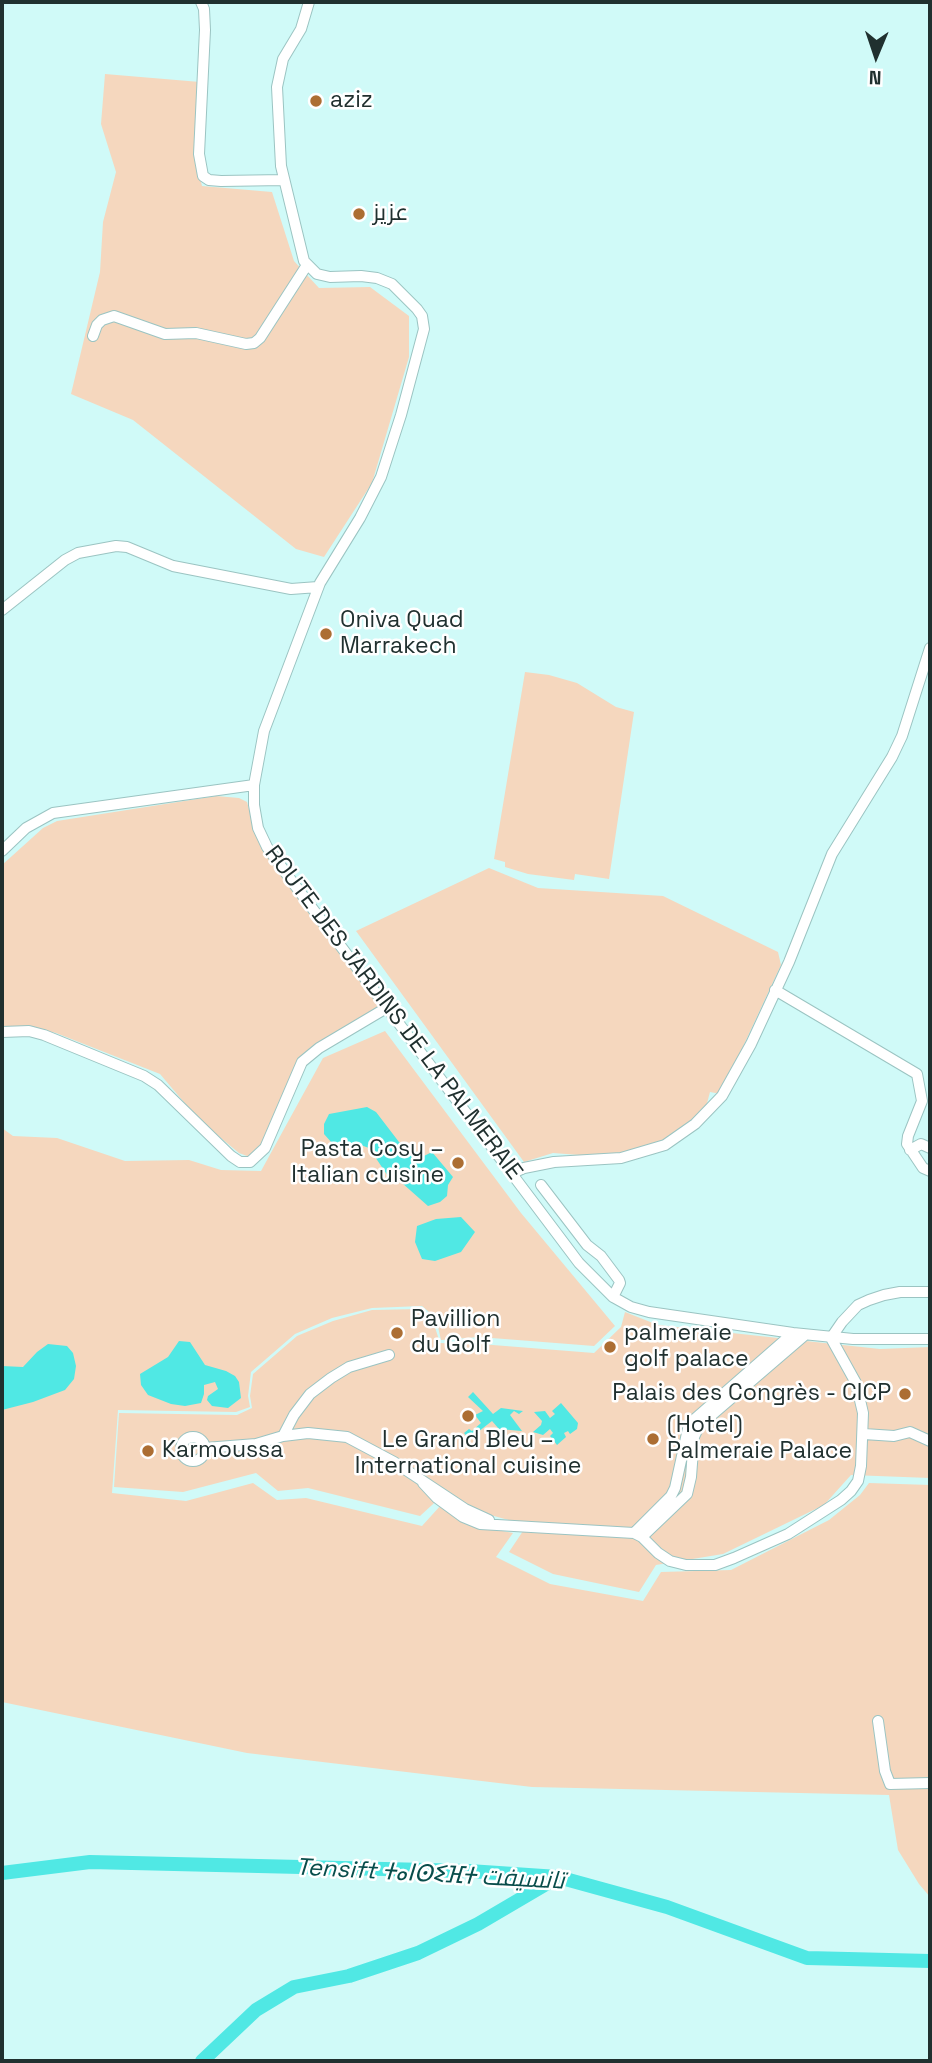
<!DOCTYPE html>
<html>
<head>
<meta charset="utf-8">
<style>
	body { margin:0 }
	#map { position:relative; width:932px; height:2063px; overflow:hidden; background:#d0faf8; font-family:"Space Grotesk",sans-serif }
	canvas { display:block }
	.frame { position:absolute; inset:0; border:4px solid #20302f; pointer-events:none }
	.north { position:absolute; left:841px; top:21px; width:70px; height:70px; -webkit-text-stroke:5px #fff; paint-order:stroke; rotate:182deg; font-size:19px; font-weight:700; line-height:28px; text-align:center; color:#20302f }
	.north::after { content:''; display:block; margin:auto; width:24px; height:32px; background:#20302f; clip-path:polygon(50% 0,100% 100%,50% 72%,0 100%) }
</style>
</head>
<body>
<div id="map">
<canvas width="932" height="2063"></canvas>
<div class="frame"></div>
<div class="north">N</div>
</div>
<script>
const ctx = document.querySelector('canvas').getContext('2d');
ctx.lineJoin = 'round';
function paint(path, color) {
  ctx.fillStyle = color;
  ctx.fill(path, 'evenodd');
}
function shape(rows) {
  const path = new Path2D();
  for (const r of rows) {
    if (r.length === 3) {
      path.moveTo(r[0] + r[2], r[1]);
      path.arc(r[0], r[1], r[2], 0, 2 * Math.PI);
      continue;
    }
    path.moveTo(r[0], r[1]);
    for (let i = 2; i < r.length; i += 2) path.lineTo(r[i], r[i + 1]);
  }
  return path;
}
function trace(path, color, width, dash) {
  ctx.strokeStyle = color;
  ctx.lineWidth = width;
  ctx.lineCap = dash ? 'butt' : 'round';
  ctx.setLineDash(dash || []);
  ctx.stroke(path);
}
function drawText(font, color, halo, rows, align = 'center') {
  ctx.font = font + ' "Space Grotesk",Cairo,"Noto Sans Tifinagh",sans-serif';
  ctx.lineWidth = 5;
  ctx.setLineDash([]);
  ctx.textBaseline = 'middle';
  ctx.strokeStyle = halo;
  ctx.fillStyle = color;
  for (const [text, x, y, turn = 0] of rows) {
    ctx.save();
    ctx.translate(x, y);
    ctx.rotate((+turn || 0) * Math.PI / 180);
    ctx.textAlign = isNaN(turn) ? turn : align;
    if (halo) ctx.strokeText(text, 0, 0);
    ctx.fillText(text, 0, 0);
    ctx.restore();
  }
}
paint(shape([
	[105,74,200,82,196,161,202,186,272,192,294,261,319,288,370,287,409,316,409,357,372,483,324,557,296,549,133,420,71,394,100,272,103,222,116,172,101,124],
	[525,672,549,675,577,683,616,707,634,712,609,879,575,874,574,880,528,874,505,867,505,862,494,859],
	[216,796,239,798,247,802,255,831,377,1001,377,1007,374,1011,310,1049,266,1139,252,1156,247,1156,239,1153,199,1120,160,1074,56,1033,35,1028,2,1028,2,865,43,828,57,821],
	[489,868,538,888,663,896,778,952,781,965,721,1094,710,1092,706,1107,701,1114,675,1135,640,1150,592,1156,553,1153,524,1162,356,931],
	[385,1031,521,1213,615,1326,594,1346,479,1337,441,1340,436,1318,422,1306,372,1308,332,1318,295,1334,251,1372,248,1396,250,1407,236,1412,118,1410,112,1493,186,1501,253,1483,277,1500,306,1498,422,1526,441,1505,466,1524,513,1533,496,1557,550,1584,643,1601,661,1572,731,1570,829,1520,860,1495,869,1483,930,1485,930,1897,919,1884,898,1850,889,1795,532,1787,247,1753,2,1702,2,1128,13,1136,57,1138,125,1161,189,1160,221,1170,261,1171,323,1058],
	[420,1309,433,1321,440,1343,480,1344,594,1353,621,1327,625,1312,658,1325,880,1349,930,1347,930,1478,851,1475,824,1505,723,1554,656,1565,639,1592,553,1574,509,1552,527,1525,472,1510,444,1494,420,1516,308,1488,278,1491,256,1473,183,1492,114,1487,119,1413,237,1415,252,1408,250,1396,253,1374,297,1336,333,1321,372,1310]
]), '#f5d7be');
paint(shape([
	[367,1107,376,1112,399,1142,424,1156,432,1152,453,1177,448,1185,447,1196,440,1202,428,1206,402,1183,390,1179,369,1148,355,1143,332,1143,324,1134,324,1124,329,1114],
	[461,1217,475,1232,461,1252,435,1261,422,1259,415,1242,417,1226,436,1219],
	[179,1341,190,1342,205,1365,226,1371,235,1376,239,1382,241,1398,228,1408,212,1406,207,1400,208,1396,218,1389,215,1382,204,1385,204,1394,201,1403,185,1406,171,1404,148,1395,141,1385,140,1374,168,1357],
	[48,1344,67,1346,73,1353,76,1366,74,1379,65,1390,33,1402,2,1410,2,1366,23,1367,37,1352],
	[473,1392,493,1414,501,1408,523,1411,519,1414,514,1411,510,1415,522,1431,499,1429,492,1421,469,1439,464,1433,469,1429,472,1431,481,1423,475,1415,483,1411,468,1397],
	[561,1403,578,1423,577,1429,570,1434,568,1431,564,1433,566,1437,557,1445,550,1436,553,1433,550,1429,543,1435,533,1432,541,1425,542,1421,534,1412,545,1411,550,1418,555,1414,552,1411]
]), '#50e8e4');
trace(shape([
	[2,1873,90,1862,469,1871,558,1877,667,1907,807,1958,930,1961],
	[202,2061,256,2010,294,1987,349,1976,418,1953,478,1924,558,1877]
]), '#50e8e4', 14);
const minor = shape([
	[201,2,204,9,205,30,199,154,203,176,209,180,221,181,284,180],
	[309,2,301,29,283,59,277,87,281,166,304,261,317,274,330,277,361,276,377,278,392,284,417,309,422,316,424,329,401,415,381,477,360,518,320,583,264,731,254,785,254,805,258,828,267,847,291,880,579,1263,613,1297,631,1307,649,1312,793,1333,853,1339,930,1339],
	[93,336,97,325,102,320,114,316,165,334,196,333,246,344,254,343,260,338,307,265],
	[2,610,65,560,78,553,116,546,127,547,173,566,291,589,318,587],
	[2,851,26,828,53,813,254,785],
	[775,990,917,1074,922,1101,908,1136,907,1144,923,1168,930,1171],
	[2,1032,29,1031,44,1035,144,1076,158,1085,231,1156,240,1162,250,1162,265,1148,302,1062,319,1048,388,1007],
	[910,1150,921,1144,930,1148],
	[513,1173,524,1168,554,1162,621,1158,665,1145,695,1124,722,1096,751,1044,789,962,832,854,892,757,902,736,930,648],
	[541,1185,587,1245,601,1256,619,1280,620,1283,613,1297],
	[864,1434,894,1436,910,1432,930,1441],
	[283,1436,294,1415,310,1394,331,1378,349,1367,389,1355],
	[193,1449,12],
	[205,1448,256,1444,283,1436,308,1433,347,1437,394,1462,465,1509,489,1520],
	[423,1483,437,1498,463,1517,480,1524,634,1533,642,1537,658,1553,670,1561,686,1565,715,1565,734,1558,788,1534,841,1500,851,1491,858,1481,861,1466,863,1413,856,1383,831,1338,842,1322,858,1305,869,1300,884,1295,900,1292,930,1292],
	[634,1533,671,1496,675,1488,689,1424,793,1333],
	[642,1537,687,1494,691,1477,694,1437,699,1426,805,1335],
	[878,1721,885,1771,890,1784,930,1783]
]);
trace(minor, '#9bc4c2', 12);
trace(minor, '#fff', 10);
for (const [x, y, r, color] of [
	[316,101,7,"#ac6e33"],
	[359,214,7,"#ac6e33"],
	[326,634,7,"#ac6e33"],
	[458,1163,7,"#ac6e33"],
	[397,1333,7,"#ac6e33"],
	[610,1347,7,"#ac6e33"],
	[905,1394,7,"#ac6e33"],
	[468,1416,7,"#ac6e33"],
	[653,1439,7,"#ac6e33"],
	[148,1451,7,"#ac6e33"]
]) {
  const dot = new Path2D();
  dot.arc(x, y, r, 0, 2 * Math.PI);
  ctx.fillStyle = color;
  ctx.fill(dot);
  trace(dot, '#fff', 2.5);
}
drawText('23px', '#20302f', '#fff', [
	["aziz",330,101],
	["عزيز",373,214],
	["Oniva Quad",340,621],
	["Marrakech",340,647],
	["Pasta Cosy –",444,1150,"right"],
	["Italian cuisine",444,1176,"right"],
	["Pavillion",411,1320],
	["du Golf",411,1346],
	["palmeraie",624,1334],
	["golf palace",624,1360],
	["Palais des Congrès - CICP",891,1394,"right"],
	["(Hotel)",667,1426],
	["Palmeraie Palace",667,1452],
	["Le Grand Bleu –",468,1441,"center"],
	["International cuisine",468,1467,"center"],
	["Karmoussa",162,1451]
], 'left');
drawText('23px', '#20302f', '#fff', [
	["ROUTE DES JARDINS DE LA PALMERAIE",393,1013,53]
]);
drawText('italic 24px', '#084d4b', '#fff', [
	["Tensift ⵜⴰⵏⵙⵉⴼⵜ تانسيفت",430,1875,3]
]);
</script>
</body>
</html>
